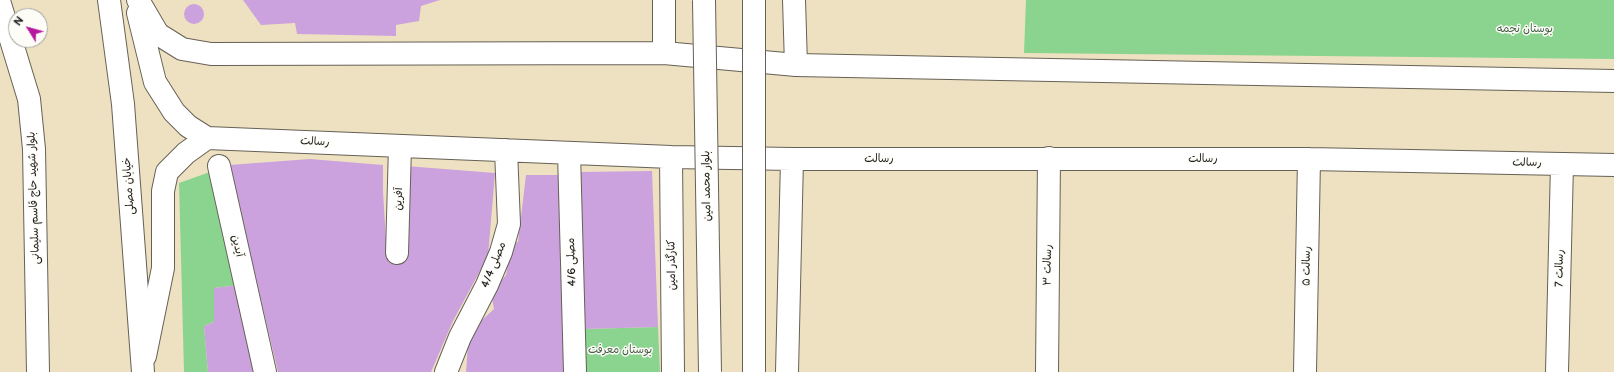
<!DOCTYPE html>
<html>
<head>
<meta charset="utf-8">
<style>
	body { margin:0 }
	#map { position:relative; width:1614px; height:372px; overflow:hidden; background:#eee1c1; font-family:"Balsamiq Sans",sans-serif }
	canvas { display:block }
	.north { position:absolute; left:8px; top:8px; width:40px; height:40px; box-sizing:border-box; background:#fdfcf7; border:1px solid #a3a29f; border-radius:50%; rotate:307deg; font-size:11px; font-weight:700; line-height:16px; text-align:center; color:#1c1c1c }
	.north::after { content:''; display:block; margin:auto; width:14px; height:18px; background:#b5179e; clip-path:polygon(50% 0,100% 100%,50% 72%,0 100%) }
</style>
</head>
<body>
<div id="map">
<canvas width="1614" height="372"></canvas>
<div class="north">N</div>
</div>
<script>
const ctx = document.querySelector('canvas').getContext('2d');
ctx.lineJoin = 'round';
function paint(path, color) {
  ctx.fillStyle = color;
  ctx.fill(path, 'evenodd');
}
function shape(rows) {
  const path = new Path2D();
  for (const r of rows) {
    if (r.length === 3) {
      path.moveTo(r[0] + r[2], r[1]);
      path.arc(r[0], r[1], r[2], 0, 2 * Math.PI);
      continue;
    }
    path.moveTo(r[0], r[1]);
    for (let i = 2; i < r.length; i += 2) path.lineTo(r[i], r[i + 1]);
  }
  return path;
}
function trace(path, color, width, dash) {
  ctx.strokeStyle = color;
  ctx.lineWidth = width;
  ctx.lineCap = dash ? 'butt' : 'round';
  ctx.setLineDash(dash || []);
  ctx.stroke(path);
}
function drawText(font, color, halo, rows, align = 'center') {
  ctx.font = font + ' "Balsamiq Sans","Playpen Sans Arabic",sans-serif';
  ctx.lineWidth = 3;
  ctx.setLineDash([]);
  ctx.textBaseline = 'middle';
  ctx.strokeStyle = halo;
  ctx.fillStyle = color;
  for (const [text, x, y, turn = 0] of rows) {
    ctx.save();
    ctx.translate(x, y);
    ctx.rotate((+turn || 0) * Math.PI / 180);
    ctx.textAlign = isNaN(turn) ? turn : align;
    if (halo) ctx.strokeText(text, 0, 0);
    ctx.fillText(text, 0, 0);
    ctx.restore();
  }
}
paint(shape([
	[1026,0,1614,0,1614,59,1024,53],
	[210,172,240,285,214,288,214,322,204,326,208,372,184,372,179,183],
	[658,327,660,372,584,372,583,329]
]), '#8bd490');
paint(shape([
	[243,0,440,0,421,6,419,21,396,25,396,36,297,34,295,23,261,25],
	[194,14,10],
	[310,159,383,165,383,191,387,257,406,166,495,173,488,256,453,321,431,372,278,372,229,165],
	[652,171,658,327,583,329,579,172],
	[526,175,564,175,567,372,466,372,469,332,494,309,491,293,506,275,512,243,518,242],
	[240,285,262,372,208,372,204,326,214,322,214,288]
]), '#cba2de');
const minor = shape([
	[138,0,158,34,182,49,211,54,664,53,796,65,1614,81],
	[794,0,796,65],
	[138,13,155,82,174,112,188,126,207,138],
	[664,53,664,0],
	[569,153,575,372],
	[671,157,673,372],
	[219,166,265,372],
	[397,253,400,146],
	[145,356,163,268,163,191,167,172,186,153,207,138,671,157,792,159,1309,159,1614,165],
	[446,372,460,337,487,285,501,252,509,224,506,150],
	[787,372,792,159],
	[1047,372,1049,158],
	[1305,372,1309,159],
	[1557,372,1562,164]
]);
const major = shape([
	[109,0,123,104,143,372],
	[0,4,29,99,34,149,38,372]
]);
trace(minor, '#666156', 24);
trace(major, '#666156', 24);
trace(minor, '#fff', 22);
trace(major, '#fff', 22);
const majorBridge = shape([
	[704,0,710,372],
	[754,0,754,372]
]);
trace(majorBridge, '#666156', 24, []);
trace(majorBridge, '#fff', 22);
drawText('11px', '#435c45', '#fdfcf7', [
	["بوستان نجمه",1525,29],
	["بوستان معرفت",620,350]
]);
drawText('11px', '#1c1c1c', '#fdfcf7', [
	["رسالت",315,142,3],
	["رسالت",879,159],
	["رسالت",1203,159],
	["رسالت",1527,163,1],
	["خیابان مصلی",129,186,-94],
	["بلوار محمد امین",707,186,-91],
	["بلوار شهید حاج قاسم سلیمانی",34,198,-92],
	["آفرین",399,199,-88],
	["آیدین",237,246,77],
	["مصلی 4/6",572,262,-92],
	["مصلی 4/4",494,265,-68],
	["کنارگذر امین",672,265,-91],
	["رسالت ۳",1048,265,-89],
	["رسالت ۵",1307,266,-89],
	["رسالت 7",1560,268,-89]
]);
</script>
</body>
</html>
